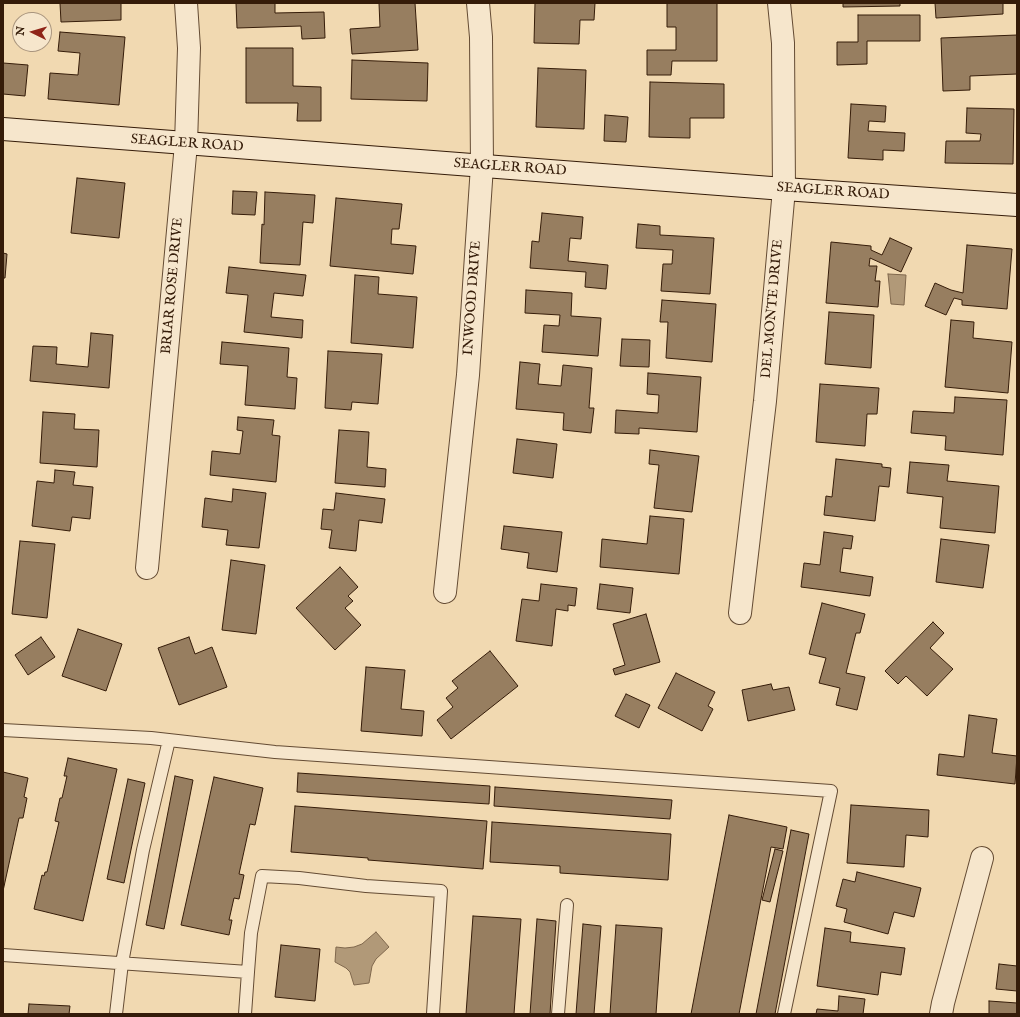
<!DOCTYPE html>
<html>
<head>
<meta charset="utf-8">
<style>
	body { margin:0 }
	#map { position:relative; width:1020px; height:1017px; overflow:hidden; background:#f1d9b1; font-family:"IM FELL English",serif }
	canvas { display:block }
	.frame { position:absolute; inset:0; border:4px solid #351c09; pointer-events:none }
	.north { position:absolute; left:12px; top:12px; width:40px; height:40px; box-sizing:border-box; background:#f6e6cc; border:1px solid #a9957e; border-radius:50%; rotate:275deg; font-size:11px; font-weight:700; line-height:16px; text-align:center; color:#351c09 }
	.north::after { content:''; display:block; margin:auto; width:14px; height:18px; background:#8f2418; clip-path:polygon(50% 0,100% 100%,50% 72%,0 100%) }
</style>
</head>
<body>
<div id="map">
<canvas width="1020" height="1017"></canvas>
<div class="frame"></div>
<div class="north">N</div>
</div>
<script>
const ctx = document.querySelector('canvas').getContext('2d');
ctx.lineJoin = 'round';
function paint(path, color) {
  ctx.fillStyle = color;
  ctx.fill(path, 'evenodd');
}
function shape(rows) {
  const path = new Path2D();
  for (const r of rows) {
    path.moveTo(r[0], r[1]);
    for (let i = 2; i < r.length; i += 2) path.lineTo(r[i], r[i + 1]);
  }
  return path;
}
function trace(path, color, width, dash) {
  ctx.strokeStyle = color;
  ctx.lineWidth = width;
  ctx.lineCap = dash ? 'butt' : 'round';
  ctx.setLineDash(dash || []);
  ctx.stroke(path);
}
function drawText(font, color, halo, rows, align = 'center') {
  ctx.font = font + ' "IM FELL English",serif';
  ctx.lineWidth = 3;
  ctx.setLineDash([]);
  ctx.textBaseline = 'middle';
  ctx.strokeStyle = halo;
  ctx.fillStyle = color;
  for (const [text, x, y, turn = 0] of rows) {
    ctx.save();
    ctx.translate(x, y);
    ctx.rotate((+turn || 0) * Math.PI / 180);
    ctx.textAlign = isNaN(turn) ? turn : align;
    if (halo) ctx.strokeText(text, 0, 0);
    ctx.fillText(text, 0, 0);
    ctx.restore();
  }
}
const water = shape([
	[888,274,906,275,904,305,891,304,888,274],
	[376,932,389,947,376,959,372,966,369,983,354,985,350,972,346,968,335,962,336,947,345,948,354,947,362,944,376,932]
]);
paint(water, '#b19978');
trace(water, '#7f674c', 1);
const building = shape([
	[60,3,121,3,121,20,61,22,60,3],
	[236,3,275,3,275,13,324,12,325,38,302,39,301,26,237,28,236,3],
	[379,3,415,3,418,50,352,54,350,29,380,27,379,3],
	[535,3,595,3,594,20,580,20,579,44,534,43,535,3],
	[667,3,717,3,717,61,672,61,671,75,647,75,647,50,676,50,676,27,667,27,667,3],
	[843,3,900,3,900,6,843,7,843,3],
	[935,3,1003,3,1003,14,936,18,935,3],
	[858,15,920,15,920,41,867,41,867,64,837,65,837,42,858,42,858,15],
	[60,32,125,37,119,105,48,99,50,73,78,75,80,53,58,51,60,32],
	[1017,35,1017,74,970,76,970,90,943,91,941,38,1017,35],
	[246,48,293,48,293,86,321,87,321,121,297,121,298,103,246,103,246,48],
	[352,60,428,63,427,101,351,99,352,60],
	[3,63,28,65,25,96,3,94,3,63],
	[538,68,586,70,584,129,536,127,538,68],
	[650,82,724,84,724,118,690,118,690,138,649,137,650,82],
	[851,104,886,106,885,122,869,121,868,131,905,133,904,151,883,150,883,160,848,158,851,104],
	[967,108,1014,109,1013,164,945,163,946,141,980,141,981,134,966,133,967,108],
	[605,115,628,117,626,142,604,141,605,115],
	[77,178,125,183,119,238,71,233,77,178],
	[233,191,257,192,255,215,232,214,233,191],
	[265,192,315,195,313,223,303,222,300,265,260,263,262,224,264,225,265,192],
	[336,198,402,204,399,229,392,229,391,244,416,246,413,274,330,266,336,198],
	[542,213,583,217,581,239,570,238,568,261,608,265,606,289,585,287,586,272,530,268,532,241,539,242,542,213],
	[638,224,660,226,660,235,714,238,710,294,661,291,663,264,672,264,673,250,636,248,638,224],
	[890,238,912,248,901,272,870,258,869,266,877,266,875,281,880,281,878,307,826,303,831,242,871,246,871,250,882,255,890,238],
	[967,245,1012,249,1007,309,962,305,962,300,954,298,946,315,925,306,935,283,951,290,963,293,967,245],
	[3,253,7,254,5,278,3,278,3,253],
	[229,267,306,275,303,296,274,293,271,317,303,320,302,338,244,332,248,295,226,293,229,267],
	[355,275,379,277,378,294,417,297,413,348,351,343,355,275],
	[526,290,572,293,571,316,601,318,598,356,542,352,544,325,559,326,560,315,525,313,526,290],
	[662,300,716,304,712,362,666,358,668,322,660,322,662,300],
	[829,312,874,315,871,368,825,364,829,312],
	[951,320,974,322,973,338,1012,342,1008,393,945,387,951,320],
	[91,333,113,335,109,388,30,381,33,346,57,347,56,364,88,367,91,333],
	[622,339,650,340,649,367,620,366,622,339],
	[222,342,289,348,287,377,297,378,295,409,245,405,248,366,220,364,222,342],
	[328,351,382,354,378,404,352,402,351,410,325,408,328,351],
	[520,362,540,364,538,384,561,386,563,365,592,368,589,408,594,408,591,433,563,430,564,413,516,409,520,362],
	[648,373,701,377,697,432,639,428,639,434,615,433,616,410,658,413,659,395,647,394,648,373],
	[820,384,879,388,877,414,867,414,865,446,816,442,820,384],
	[955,397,1007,400,1003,455,945,450,946,436,911,433,913,411,954,413,955,397],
	[43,412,75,414,74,429,99,430,97,467,40,463,43,412],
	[238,417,274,420,272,435,280,436,276,482,210,475,212,451,240,454,243,431,237,430,238,417],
	[339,430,369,432,367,467,386,469,385,487,335,483,339,430],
	[517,439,557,444,553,478,513,473,517,439],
	[650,450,699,456,692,512,654,508,659,465,649,464,650,450],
	[836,459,882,464,882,467,891,468,889,487,879,486,875,521,824,515,826,496,832,497,836,459],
	[910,462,949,465,947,481,999,486,995,533,940,528,943,497,907,493,910,462],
	[55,470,75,472,73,485,93,487,90,519,72,517,70,531,32,526,37,481,54,483,55,470],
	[233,489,266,493,259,548,226,545,228,530,202,527,205,498,232,502,233,489],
	[336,493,385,499,382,523,359,520,356,551,329,548,332,530,321,529,323,509,334,510,336,493],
	[650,516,684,519,679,574,600,567,602,539,647,544,650,516],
	[504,526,562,532,557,572,527,568,529,553,501,549,504,526],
	[824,532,853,536,851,549,843,548,840,572,873,577,870,596,801,587,804,563,820,565,824,532],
	[941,539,989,545,983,588,936,582,941,539],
	[20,541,55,544,47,618,12,614,20,541],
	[231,560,265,565,256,634,222,630,231,560],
	[340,567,358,587,348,596,353,601,345,608,361,625,335,650,296,608,340,567],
	[541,584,577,588,575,606,568,605,568,611,556,609,552,646,516,641,522,599,539,601,541,584],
	[600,584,633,588,630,613,597,609,600,584],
	[822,603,865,614,860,633,856,633,846,673,865,677,857,710,836,705,840,688,819,683,826,658,809,654,822,603],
	[646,614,660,662,615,675,613,669,625,665,613,624,646,614],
	[933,622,944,633,930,648,953,669,927,696,906,676,898,684,885,671,933,622],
	[78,629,122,644,106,691,62,676,78,629],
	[41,637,55,657,28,675,15,655,41,637],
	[189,637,195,654,212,647,227,687,179,705,158,648,189,637],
	[490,651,518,686,451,739,437,720,453,707,446,698,458,688,452,681,490,651],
	[366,667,405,670,401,709,424,711,422,736,361,731,366,667],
	[676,673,715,692,708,706,713,709,702,731,658,708,676,673],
	[771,684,773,690,789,687,795,710,748,721,742,690,771,684],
	[626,694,650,705,639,728,615,716,626,694],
	[969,715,997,719,992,753,1017,756,1015,784,937,775,939,754,964,757,969,715],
	[68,758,117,769,83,921,34,909,42,875,44,876,45,872,47,872,59,822,55,821,60,798,62,798,67,776,64,776,68,758],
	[3,772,28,778,24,797,27,798,23,818,19,818,3,891,3,772],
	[298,773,490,786,489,804,297,792,298,773],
	[175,776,193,780,164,929,146,925,175,776],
	[214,777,263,788,255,825,250,824,239,874,244,875,239,899,234,898,229,920,232,920,229,935,181,925,214,777],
	[128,779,145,783,124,883,107,879,128,779],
	[495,787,672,800,670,819,494,806,495,787],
	[851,805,929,810,928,837,906,835,904,867,847,863,851,805],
	[295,806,487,821,483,869,368,860,368,858,291,852,295,806],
	[729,815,787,827,783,849,771,847,739,1014,691,1014,729,815],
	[492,822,671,834,668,880,560,873,560,866,490,862,492,822],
	[791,830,809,834,775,1014,756,1014,791,830],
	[775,849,783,851,770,902,762,900,775,849],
	[857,872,921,888,914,917,894,912,888,934,844,922,847,909,836,906,843,879,855,882,857,872],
	[473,916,521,919,514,1014,466,1014,473,916],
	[537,919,556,921,550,1014,530,1014,537,919],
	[583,924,601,926,594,1014,576,1014,583,924],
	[616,925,662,928,656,1014,610,1014,616,925],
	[825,928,851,932,850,942,905,948,901,975,881,972,878,995,817,986,825,928],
	[281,945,320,949,315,1001,275,997,281,945],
	[999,964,1017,966,1017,991,996,989,999,964],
	[839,996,865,999,863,1014,816,1014,817,1009,838,1011,839,996],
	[989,1001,1017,1003,1017,1014,989,1014,989,1001],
	[29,1004,70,1006,69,1014,28,1014,29,1004]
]);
paint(building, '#977e60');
trace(building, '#351c09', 1);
const lane = shape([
	[3,730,151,738,275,752,831,791,784,1014],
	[3,955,248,972,245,1014],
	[248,972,251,933,262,876,299,878,366,886,441,891,433,1014],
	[116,1014,122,963,143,850,169,740],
	[558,1014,567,905]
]);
const street = shape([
	[147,568,186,144,189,48,186,3],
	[445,592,468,375,482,166,481,37,478,3],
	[740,613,765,401,784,189,783,43,779,3],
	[941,1014,943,1003,982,858]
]);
const secondary = shape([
	[3,129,784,189,1017,205]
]);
trace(lane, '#644b33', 14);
trace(street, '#644b33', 24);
trace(secondary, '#351c09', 24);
trace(lane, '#f6e6cc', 12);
trace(street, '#f6e6cc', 22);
trace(secondary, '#f6e6cc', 22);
drawText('14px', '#351c09', '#f6e6cc', [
	["SEAGLER ROAD",187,144,4],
	["SEAGLER ROAD",510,168,4],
	["SEAGLER ROAD",833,192,4],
	["BRIAR ROSE DRIVE",173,286,-85],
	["INWOOD DRIVE",473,298,-86],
	["DEL MONTE DRIVE",773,309,-85]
]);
</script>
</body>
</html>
